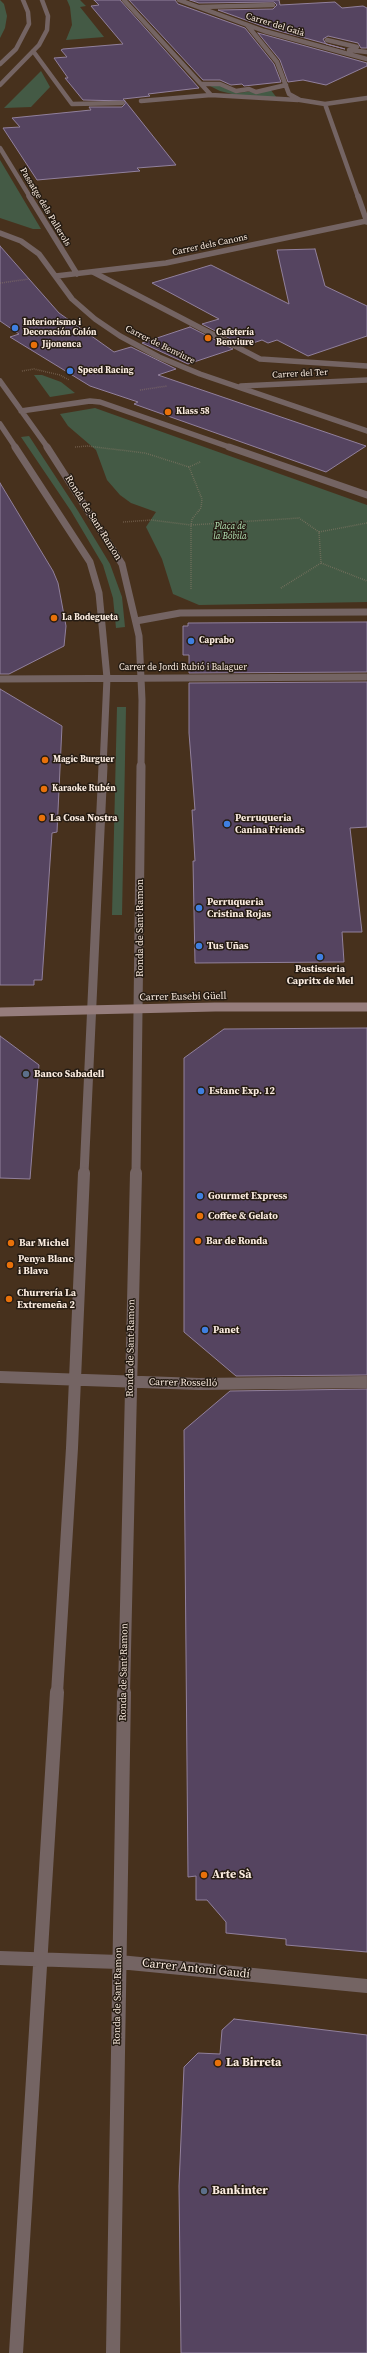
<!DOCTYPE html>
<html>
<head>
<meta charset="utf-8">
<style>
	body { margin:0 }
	canvas { display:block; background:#47311d }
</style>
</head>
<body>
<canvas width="367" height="2353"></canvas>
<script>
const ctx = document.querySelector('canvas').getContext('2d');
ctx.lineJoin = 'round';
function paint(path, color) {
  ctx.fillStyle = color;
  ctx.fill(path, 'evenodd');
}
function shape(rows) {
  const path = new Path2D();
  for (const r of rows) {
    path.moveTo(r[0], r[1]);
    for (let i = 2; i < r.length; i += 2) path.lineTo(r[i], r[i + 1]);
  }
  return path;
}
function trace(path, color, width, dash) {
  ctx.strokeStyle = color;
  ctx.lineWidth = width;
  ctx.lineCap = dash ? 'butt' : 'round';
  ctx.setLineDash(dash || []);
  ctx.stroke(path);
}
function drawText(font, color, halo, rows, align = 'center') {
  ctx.font = font + ' "Source Serif 4",serif';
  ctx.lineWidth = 3;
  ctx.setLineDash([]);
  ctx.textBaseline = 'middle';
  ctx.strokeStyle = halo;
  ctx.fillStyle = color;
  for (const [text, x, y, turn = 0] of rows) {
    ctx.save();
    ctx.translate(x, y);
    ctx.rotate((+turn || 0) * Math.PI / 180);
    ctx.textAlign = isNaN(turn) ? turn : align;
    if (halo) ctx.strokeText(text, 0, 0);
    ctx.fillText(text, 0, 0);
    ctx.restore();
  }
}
paint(shape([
	[0,0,4,4,7,16,5,28,0,38],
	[67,0,80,0,86,6,80,7,104,37,66,40,72,25,70,7],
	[41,71,50,87,31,107,4,108],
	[208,85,218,85,237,93,270,89,277,98,236,95,220,91],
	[0,160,41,229,33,229,0,218],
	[34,375,42,375,61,382,75,393,50,397],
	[95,408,367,505,367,602,199,605,173,594,162,559,146,527,156,512,131,503,120,495,107,480,96,450,68,426,60,414],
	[29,436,78,511,110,564,122,597,125,627,116,628,113,598,103,565,71,511,21,437],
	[117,707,126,707,122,915,112,915]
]), '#445a45');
const building = shape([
	[94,0,120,0,199,88,148,94,150,96,123,99,125,101,83,100,65,78,68,78,54,58,67,57,61,50,63,49,123,44,91,6,99,5,94,0],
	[129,0,175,0,178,4,245,28,274,64,281,82,244,86,242,84,231,85,220,80,203,80,129,0],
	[190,0,279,0,280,5,335,2,342,8,363,6,367,8,367,48,361,48,358,43,328,36,323,39,326,44,345,49,265,27,218,10,273,9,277,5,274,2,199,3,190,0],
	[258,33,367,63,367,66,326,85,303,80,288,82,280,60,258,33],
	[125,101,176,165,137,168,140,171,37,180,3,128,20,127,12,118,91,110,89,107,122,107,125,104,125,101],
	[0,246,59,313,114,352,131,347,176,369,158,375,366,446,326,472,134,404,138,402,90,386,10,337,19,334,0,321,0,246],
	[315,249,325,286,367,306,367,336,308,356,277,340,268,343,262,340,244,346,202,324,219,319,152,283,211,265,289,304,277,250,315,249],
	[190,327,233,349,188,364,142,343,190,327],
	[0,483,53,571,58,583,66,626,64,646,9,674,0,674,0,483],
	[367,622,367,672,189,673,189,655,183,655,183,626,188,626,188,623,367,622],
	[367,682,367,827,350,828,362,932,342,932,344,962,195,963,193,861,195,861,192,810,195,810,189,733,189,683,367,682],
	[0,689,62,726,57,832,52,833,42,980,34,980,34,985,0,985,0,689],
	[367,1028,367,1375,236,1376,184,1332,184,1058,224,1029,367,1028],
	[0,1036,39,1065,30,1179,0,1178,0,1036],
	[367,1389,367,1952,286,1945,286,1939,226,1933,226,1922,207,1900,196,1900,196,1876,188,1877,184,1430,230,1391,367,1389],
	[234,2019,367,2035,367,2353,181,2353,179,2186,184,2067,198,2053,220,2054,222,2030,234,2019]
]);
paint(building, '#554460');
trace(building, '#91809c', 1);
trace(shape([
	[0,283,29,279],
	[22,371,34,369,60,375,69,380],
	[140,390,167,386],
	[75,447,87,446,145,453,189,467],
	[200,462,189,467,202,499,201,508,192,519,191,525,299,518,319,532],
	[123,522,151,520,191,525,191,590],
	[367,523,319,532,321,563,367,581],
	[281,588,321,563]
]), '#907d6c', 1.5, [0.5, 1.5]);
trace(shape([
	[200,7,273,5]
]), '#746463', 4.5);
trace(shape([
	[93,272,260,359,367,366]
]), '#746463', 5.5);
trace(shape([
	[124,0,211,95],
	[179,0,264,31,367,59],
	[247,25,277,62,289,94,300,100,325,104,358,197],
	[327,40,357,47],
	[349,50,367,52],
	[33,51,72,104,122,103],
	[0,64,16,49,29,24,28,12,23,0],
	[201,84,220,84,236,91,249,89,256,92,286,85],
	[0,85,39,45,47,30,48,16,42,0],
	[141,101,211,95,298,100],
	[325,104,367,98],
	[0,148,30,197]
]), '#746463', 4.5);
trace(shape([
	[29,196,77,274],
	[358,196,367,222],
	[0,233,21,241,39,254,72,299,95,319,120,336,159,357,200,374,367,431],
	[56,276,166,263,366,221],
	[0,381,48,448],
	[241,386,367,380],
	[21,411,90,401,100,402,232,448],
	[0,424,16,448]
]), '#746463', 5.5);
trace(shape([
	[15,447,90,562,99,593,107,678,103,767],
	[47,447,122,564,139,636,142,700,141,767],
	[229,447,367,495],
	[136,621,180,613,367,612],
	[0,679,367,677]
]), '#746463', 7);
trace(shape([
	[84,1174,103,766],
	[136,1174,141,766]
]), '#746463', 9);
trace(shape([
	[0,1377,199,1384,367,1382],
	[57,1693,72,1448,84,1173],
	[124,1693,136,1173]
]), '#746463', 12);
trace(shape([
	[0,1958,119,1962,367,1986],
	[16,2353,57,1692],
	[113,2353,124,1692]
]), '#746463', 14);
trace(shape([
	[0,1012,215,1007,367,1007]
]), '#967d7c', 9);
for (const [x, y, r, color] of [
	[15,328,4,"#3f7fe0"],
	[208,338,4,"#e8710a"],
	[34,345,4,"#e8710a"],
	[70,371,4,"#3f7fe0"],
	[168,412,4,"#e8710a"],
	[54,618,4,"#e8710a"],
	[191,641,4,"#3f7fe0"],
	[45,760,4,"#e8710a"],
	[44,789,4,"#e8710a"],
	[42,818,4,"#e8710a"],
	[227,824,4,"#3f7fe0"],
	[199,908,4,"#3f7fe0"],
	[199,946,4,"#3f7fe0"],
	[320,957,4,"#3f7fe0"],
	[26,1074,4,"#5c6f8a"],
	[201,1091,4,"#3f7fe0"],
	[200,1196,4,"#3f7fe0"],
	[200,1216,4,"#e8710a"],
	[198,1241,4,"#e8710a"],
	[11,1243,4,"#e8710a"],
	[10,1265,4,"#e8710a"],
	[9,1299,4,"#e8710a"],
	[205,1330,4,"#3f7fe0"],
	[204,1875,4,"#e8710a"],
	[218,2063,4,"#e8710a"],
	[204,2191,4,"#5c6f8a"]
]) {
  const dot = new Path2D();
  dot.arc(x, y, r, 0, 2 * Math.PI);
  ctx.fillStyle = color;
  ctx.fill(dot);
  trace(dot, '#261c13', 1.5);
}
drawText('9px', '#faebdf', '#261c13', [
	["Carrer del Gaià",275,25,17],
	["Passatge dels Pallerols",45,207,59],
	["Carrer dels Canons",210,245,-12],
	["Carrer de Benviure",160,345,26],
	["Carrer del Ter",300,374,-3],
	["Carrer de Jordi Rubió i Balaguer",183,668]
]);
drawText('bold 9px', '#faebdf', '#261c13', [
	["Interiorismo i",23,323],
	["Decoración Colón",23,333],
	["Cafetería",216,333],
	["Benviure",216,343],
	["Jijonenca",42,345],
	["Speed Racing",78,371],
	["Klass 58",176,412],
	["La Bodegueta",62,618],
	["Caprabo",199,641],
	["Magic Burguer",53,760],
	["Karaoke Rubén",52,789]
], 'left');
drawText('italic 9px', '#b4e4b5', '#261c13', [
	["Plaça de",230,527],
	["la Bóbila",230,537]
]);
drawText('10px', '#faebdf', '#261c13', [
	["Ronda de Sant Ramon",93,518,58],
	["Ronda de Sant Ramon",140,928,-90],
	["Carrer Eusebi Güell",183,997,-1],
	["Ronda de Sant Ramon",131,1348,-89],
	["Carrer Rosselló",183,1383,1],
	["Ronda de Sant Ramon",124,1672,-89],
	["Ronda de Sant Ramon",118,1996,-89]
]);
drawText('bold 10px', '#faebdf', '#261c13', [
	["La Cosa Nostra",50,818],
	["Perruqueria",235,818],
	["Canina Friends",235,830],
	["Perruqueria",207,902],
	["Cristina Rojas",207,914],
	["Tus Uñas",207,946],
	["Pastisseria",320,969,"center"],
	["Capritx de Mel",320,981,"center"],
	["Banco Sabadell",34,1074],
	["Estanc Exp. 12",209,1091],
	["Gourmet Express",208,1196],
	["Coffee & Gelato",208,1216],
	["Bar de Ronda",206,1241],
	["Bar Michel",19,1243],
	["Penya Blanc",18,1259],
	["i Blava",18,1271],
	["Churrería La",17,1293],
	["Extremeña 2",17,1305],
	["Panet",213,1330]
], 'left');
drawText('bold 12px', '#faebdf', '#261c13', [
	["Arte Sà",212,1875],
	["La Birreta",226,2063],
	["Bankinter",212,2191]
], 'left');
drawText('12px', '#faebdf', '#261c13', [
	["Carrer Antoni Gaudí",196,1969,6]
]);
</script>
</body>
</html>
